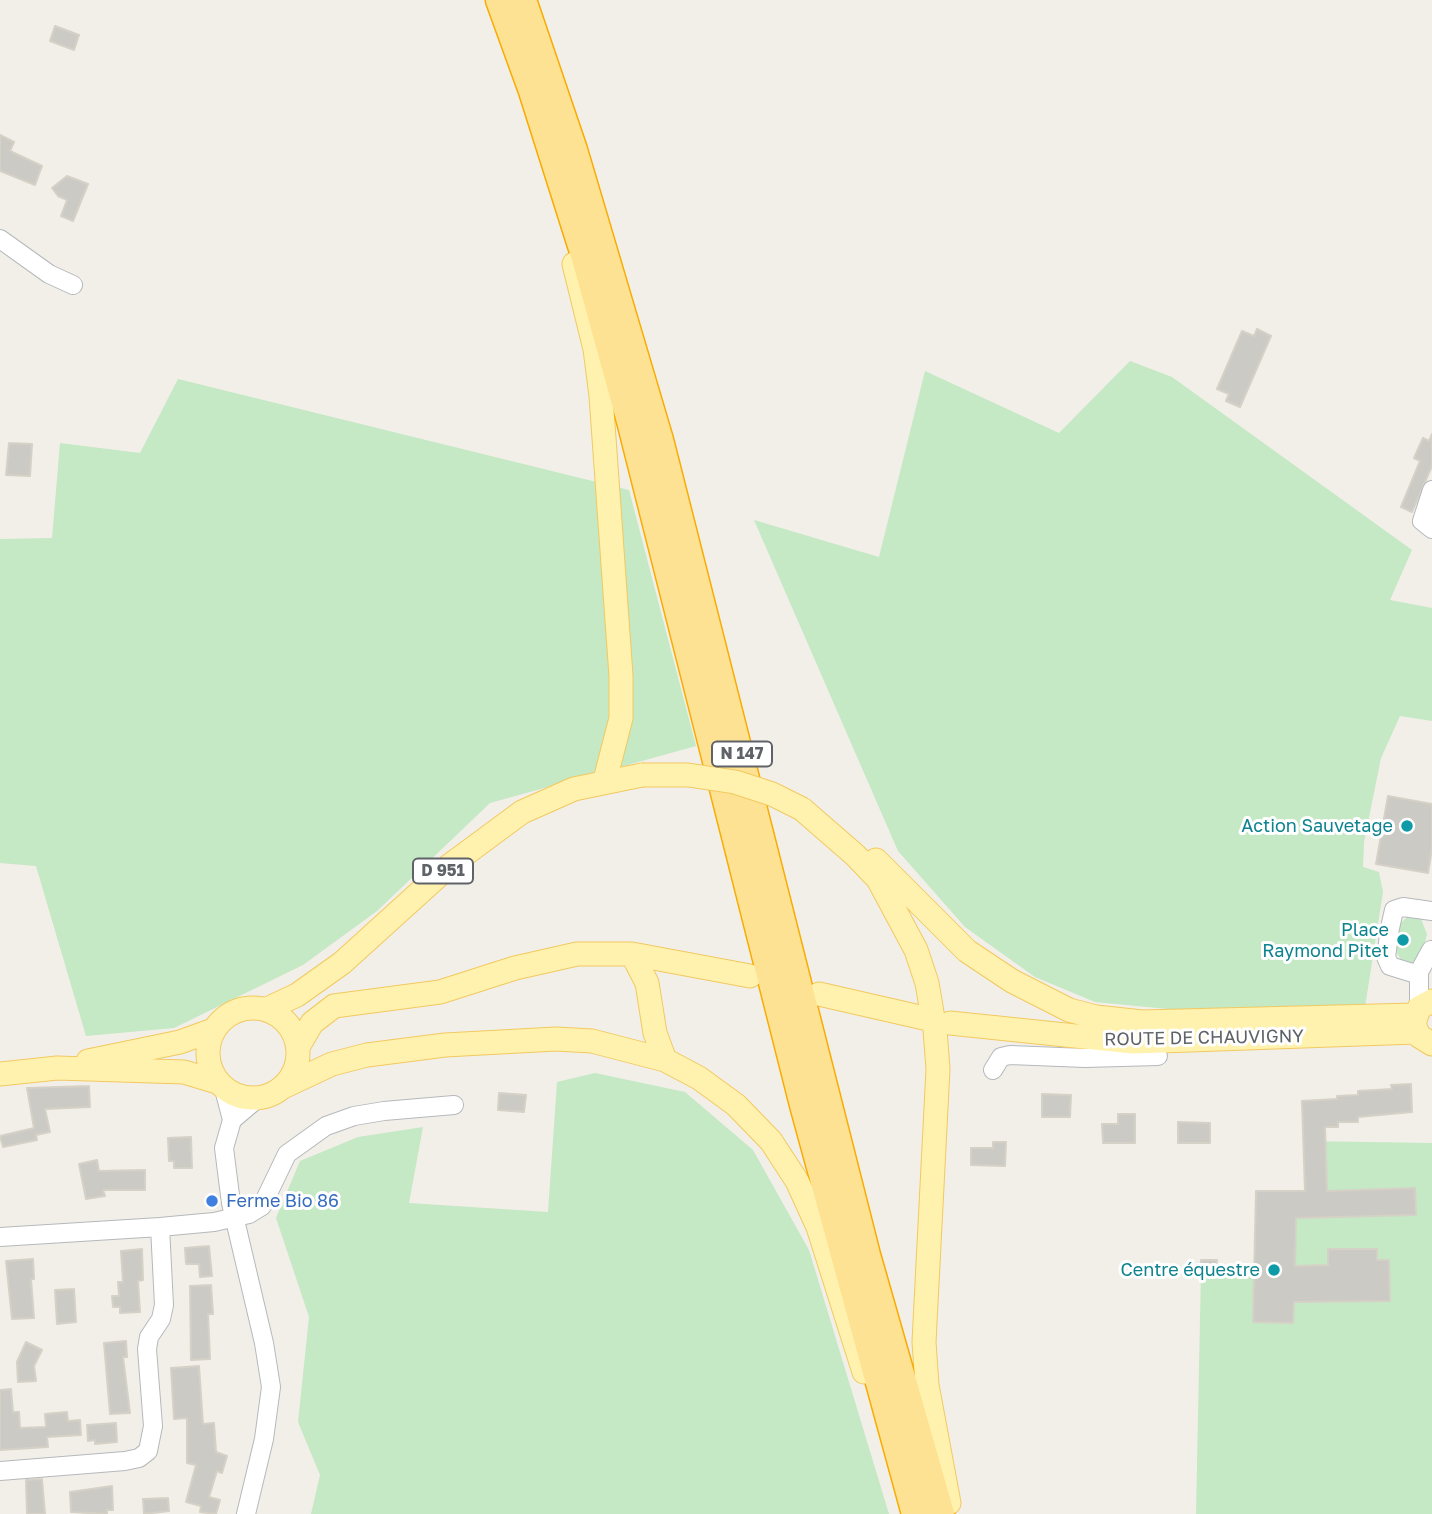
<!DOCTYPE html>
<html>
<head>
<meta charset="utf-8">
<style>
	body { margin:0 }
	canvas { display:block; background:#f1efe8 }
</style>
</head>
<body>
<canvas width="1432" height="1514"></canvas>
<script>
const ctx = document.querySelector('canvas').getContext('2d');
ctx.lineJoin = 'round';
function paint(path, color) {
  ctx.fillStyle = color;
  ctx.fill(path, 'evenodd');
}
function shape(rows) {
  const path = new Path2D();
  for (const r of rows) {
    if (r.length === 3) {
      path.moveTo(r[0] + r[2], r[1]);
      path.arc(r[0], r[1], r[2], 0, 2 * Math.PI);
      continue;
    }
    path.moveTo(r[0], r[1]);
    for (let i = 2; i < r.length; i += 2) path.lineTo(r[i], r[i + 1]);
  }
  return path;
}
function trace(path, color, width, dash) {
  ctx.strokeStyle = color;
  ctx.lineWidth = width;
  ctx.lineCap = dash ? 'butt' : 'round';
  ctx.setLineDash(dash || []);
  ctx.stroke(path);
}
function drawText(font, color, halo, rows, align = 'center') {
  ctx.font = font + ' "Golos Text",sans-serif';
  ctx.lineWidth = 6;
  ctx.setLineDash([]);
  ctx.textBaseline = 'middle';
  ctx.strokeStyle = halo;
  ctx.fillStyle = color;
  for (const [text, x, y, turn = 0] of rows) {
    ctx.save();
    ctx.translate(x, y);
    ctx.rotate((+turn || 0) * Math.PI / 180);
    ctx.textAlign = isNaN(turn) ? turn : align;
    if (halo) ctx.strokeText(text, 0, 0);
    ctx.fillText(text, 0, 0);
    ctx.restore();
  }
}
paint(shape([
	[1130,361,1172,377,1412,550,1390,600,1432,608,1432,721,1400,716,1381,758,1364,842,1363,867,1379,872,1383,892,1365,1007,1189,1011,1095,1002,1035,977,965,927,898,851,754,520,879,557,925,371,1059,433],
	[178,379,629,490,696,746,490,803,377,911,303,965,174,1028,86,1036,36,866,0,863,0,539,52,538,60,443,140,453],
	[1410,915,1421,919,1427,934,1422,955,1412,964,1403,963,1395,950,1399,924],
	[595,1073,685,1092,753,1150,809,1250,889,1514,311,1514,320,1475,298,1422,309,1317,276,1218,300,1161,358,1137,423,1127,409,1203,548,1212,557,1082],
	[1303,1141,1432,1143,1432,1514,1196,1514,1201,1272,1255,1270,1256,1191,1305,1191]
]), '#c5e8c5');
const building = shape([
	[55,26,79,35,74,50,50,41,55,26],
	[0,135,14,142,10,151,42,166,35,185,0,171,0,135],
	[67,176,88,184,73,221,61,216,67,200,58,196,52,188,67,176],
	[1257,329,1271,336,1240,407,1226,401,1229,394,1217,389,1242,331,1254,336,1257,329],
	[1432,434,1432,466,1412,512,1401,507,1420,461,1414,458,1423,438,1429,441,1432,434],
	[9,443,32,444,30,476,6,475,9,443],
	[1388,796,1432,804,1432,849,1428,873,1376,864,1388,796],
	[1411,1084,1412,1112,1358,1117,1358,1122,1338,1122,1338,1127,1325,1127,1327,1191,1415,1188,1416,1215,1296,1218,1295,1266,1328,1265,1328,1249,1377,1249,1377,1260,1389,1260,1390,1301,1294,1302,1293,1323,1253,1322,1256,1191,1305,1191,1302,1101,1337,1099,1337,1096,1358,1095,1358,1091,1392,1089,1391,1085,1411,1084],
	[89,1086,90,1107,45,1109,50,1132,36,1135,37,1140,3,1147,0,1136,34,1128,27,1088,89,1086],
	[499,1093,526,1095,524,1112,498,1110,499,1093],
	[1042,1094,1071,1095,1070,1117,1042,1117,1042,1094],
	[1118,1114,1135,1114,1135,1143,1103,1143,1102,1124,1118,1124,1118,1114],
	[1178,1122,1210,1123,1210,1143,1178,1143,1178,1122],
	[191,1137,192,1168,174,1168,174,1161,169,1161,168,1138,191,1137],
	[993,1142,1006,1142,1005,1166,971,1165,971,1148,993,1148,993,1142],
	[97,1160,99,1171,145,1170,145,1190,103,1190,105,1196,86,1199,79,1164,97,1160],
	[209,1246,212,1276,200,1277,199,1264,186,1264,185,1248,209,1246],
	[142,1249,143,1280,138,1281,140,1312,120,1313,120,1307,113,1307,112,1296,119,1296,118,1282,123,1282,121,1251,142,1249],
	[33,1259,34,1279,31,1279,34,1318,12,1319,6,1261,33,1259],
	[1201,1260,1217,1260,1216,1272,1201,1272,1201,1260],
	[211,1285,213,1314,208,1314,210,1359,191,1360,190,1286,211,1285],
	[74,1289,76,1322,57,1324,55,1290,74,1289],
	[126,1341,127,1357,123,1357,130,1413,110,1414,104,1343,126,1341],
	[26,1342,42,1350,34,1366,36,1381,18,1382,17,1362,26,1342],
	[199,1366,203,1424,214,1423,216,1452,227,1456,222,1473,217,1471,209,1497,220,1500,216,1514,200,1512,201,1506,186,1502,196,1465,187,1463,187,1418,174,1419,171,1368,199,1366],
	[11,1389,13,1412,19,1412,20,1428,46,1427,45,1414,67,1412,68,1421,80,1420,81,1435,47,1437,48,1447,0,1450,0,1390,11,1389],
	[116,1423,117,1442,95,1444,95,1440,88,1441,87,1425,116,1423],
	[42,1479,45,1514,27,1514,26,1480,42,1479],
	[112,1486,113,1510,107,1510,107,1514,71,1512,70,1492,112,1486],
	[168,1498,169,1511,144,1514,143,1499,168,1498]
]);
paint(building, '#cccac5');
trace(building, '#d6d1c6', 2);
const minor = shape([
	[0,239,49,274,73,285],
	[1432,490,1422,521,1432,529],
	[1419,975,1390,966,1386,957,1390,928,1394,910,1403,907,1432,911],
	[1419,1008,1419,972,1431,950],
	[993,1070,1001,1057,1010,1055,1085,1058,1158,1056],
	[224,1089,232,1120],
	[0,1237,160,1227,214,1222,249,1214,262,1206,287,1154,326,1126,354,1116,384,1111,454,1105],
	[0,1471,125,1461,139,1458,148,1451,153,1426,147,1349,149,1337,161,1319,164,1305,160,1227],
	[246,1514,264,1439,271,1387,264,1343,231,1203,224,1148,232,1120,258,1098]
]);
const major = shape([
	[574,264,595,349,601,396,621,676,621,718,605,780],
	[802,809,855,855,878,879,916,950,927,983,935,1030,938,1069,924,1342,927,1385,949,1503],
	[876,860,967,951,1012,981,1069,1010,1096,1017,1142,1022,1415,1015],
	[632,954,647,983,655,1033,665,1060],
	[819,994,924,1018],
	[1432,1001,1419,1008,1414,1024,1419,1036,1432,1044],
	[253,1053,45],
	[267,1009,297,995,342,963,449,866,522,812,574,789,642,775],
	[950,1023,1133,1042,1416,1032],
	[298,1047,312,1023,334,1006,440,992,515,968,577,954,632,954,750,976],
	[88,1061,180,1042,213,1030],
	[0,1074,57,1068,184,1072,217,1082],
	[283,1087,332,1064,367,1055,445,1045,556,1039,592,1041,665,1060,699,1078,736,1105,771,1141,797,1181,818,1227,864,1372]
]);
const highway = shape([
	[499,0,532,91,585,258,630,421,803,1105,915,1514],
	[523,0,574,150,660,440,867,1255,941,1514]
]);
trace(minor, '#b5b8bc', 20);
trace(major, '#f2c960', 25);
trace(highway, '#f9ab00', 29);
trace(minor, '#fff', 18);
trace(major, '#fff2af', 23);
trace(highway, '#fde293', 26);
const majorBridge = shape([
	[642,775,688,775,735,782,772,794,802,809]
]);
trace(majorBridge, '#f2c960', 25, []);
trace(majorBridge, '#fff2af', 23);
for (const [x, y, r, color] of [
	[1407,826,7,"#0f9aa8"],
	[1403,940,7,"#0f9aa8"],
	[212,1201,7,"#3f7fe0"],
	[1274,1270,7,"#0f9aa8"]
]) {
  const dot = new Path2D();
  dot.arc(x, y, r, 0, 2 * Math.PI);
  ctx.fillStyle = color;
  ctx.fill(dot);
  trace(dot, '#fff', 2.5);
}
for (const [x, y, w] of [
	[742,754,60],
	[443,871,60]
]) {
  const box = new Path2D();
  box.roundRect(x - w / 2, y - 12.5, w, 25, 5);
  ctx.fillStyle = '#fff';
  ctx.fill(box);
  trace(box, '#5f6368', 2);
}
drawText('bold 16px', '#5f6368', null, [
	["N 147",742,754],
	["D 951",443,871]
]);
drawText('18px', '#0d838f', '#fff', [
	["Action Sauvetage",1393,826],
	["Place",1389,930],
	["Raymond Pitet",1389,951],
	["Centre équestre",1260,1270]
], 'right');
drawText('18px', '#5f6368', '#fff', [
	["ROUTE DE CHAUVIGNY",1204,1038,-1]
]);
drawText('18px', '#366cbe', '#fff', [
	["Ferme Bio 86",226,1201]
], 'left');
</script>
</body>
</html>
